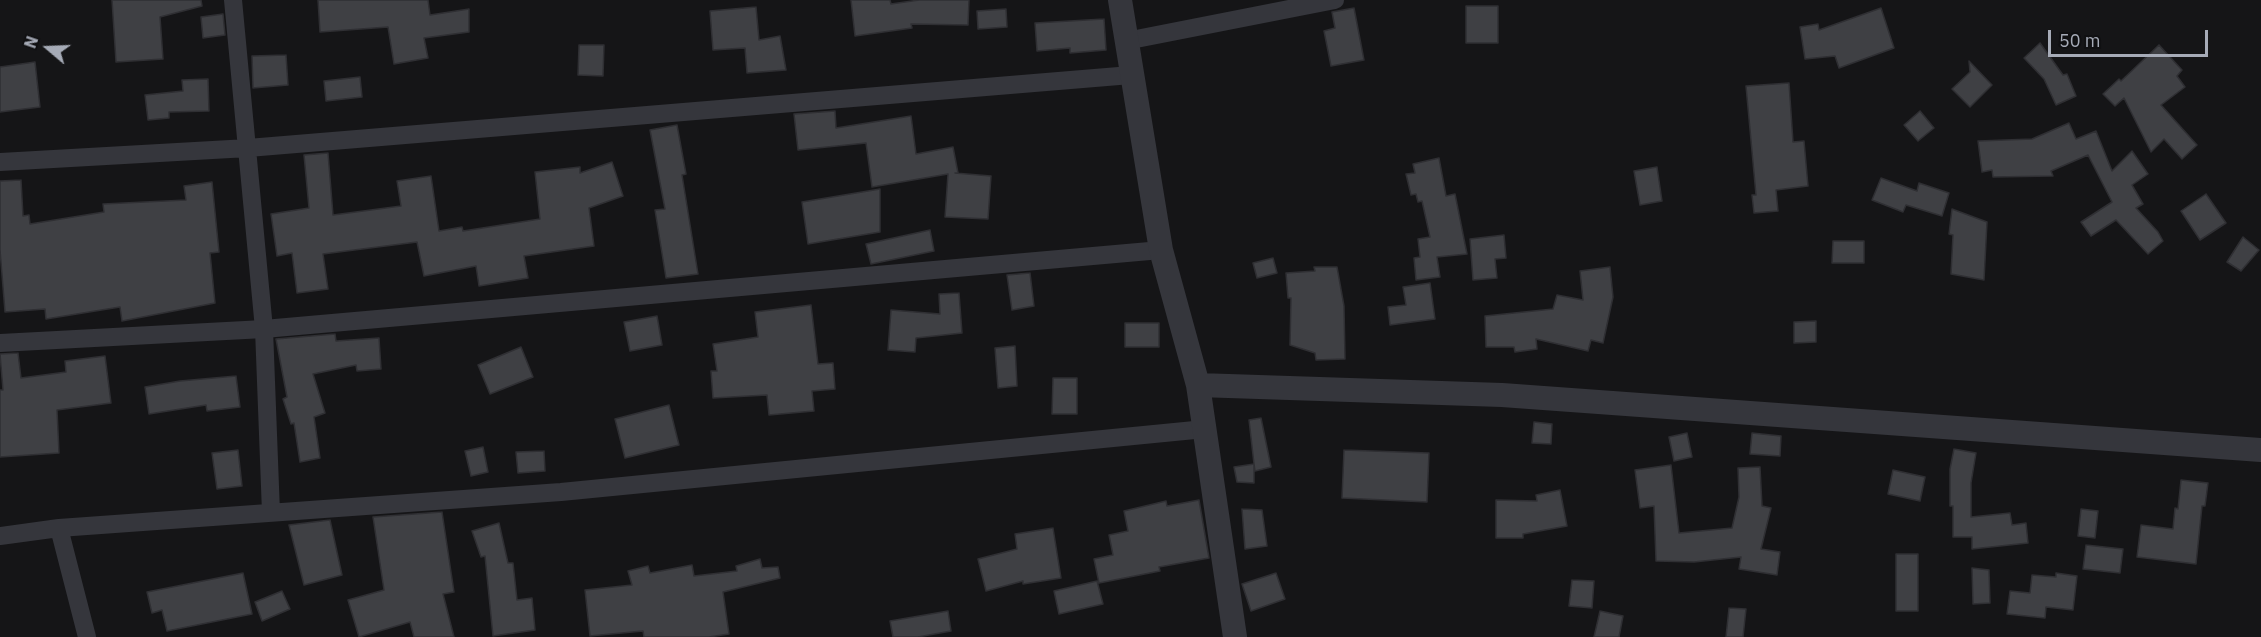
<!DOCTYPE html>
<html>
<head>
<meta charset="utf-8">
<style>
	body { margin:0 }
	#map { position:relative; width:2261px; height:637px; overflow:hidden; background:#151517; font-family:"IBM Plex Sans",sans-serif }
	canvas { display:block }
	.north { position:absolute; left:18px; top:18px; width:60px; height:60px; -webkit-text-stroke:4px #101012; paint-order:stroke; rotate:289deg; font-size:16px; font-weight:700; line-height:24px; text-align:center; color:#a6abb7 }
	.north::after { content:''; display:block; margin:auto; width:21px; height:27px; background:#a6abb7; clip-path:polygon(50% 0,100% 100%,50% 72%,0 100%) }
	.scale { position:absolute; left:2048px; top:30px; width:160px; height:27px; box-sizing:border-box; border:3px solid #a6abb7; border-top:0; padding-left:8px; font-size:18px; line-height:21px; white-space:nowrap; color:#a6abb7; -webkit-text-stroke:4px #101012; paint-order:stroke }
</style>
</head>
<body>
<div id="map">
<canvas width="2261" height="637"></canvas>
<div class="north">N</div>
<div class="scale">50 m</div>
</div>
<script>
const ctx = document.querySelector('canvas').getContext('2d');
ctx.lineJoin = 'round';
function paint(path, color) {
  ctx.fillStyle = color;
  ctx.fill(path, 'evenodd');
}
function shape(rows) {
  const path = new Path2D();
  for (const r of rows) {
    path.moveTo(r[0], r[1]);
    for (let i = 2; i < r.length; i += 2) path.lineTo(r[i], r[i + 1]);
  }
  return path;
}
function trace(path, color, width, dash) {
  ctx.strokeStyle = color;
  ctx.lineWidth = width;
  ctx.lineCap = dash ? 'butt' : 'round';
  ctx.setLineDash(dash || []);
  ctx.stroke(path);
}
const building = shape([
	[112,0,201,0,202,6,160,17,163,59,116,62,112,0],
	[318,0,428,0,430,15,469,9,469,32,424,38,428,58,394,64,388,27,320,32,318,0],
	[851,0,890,0,891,4,919,0,969,0,968,25,911,24,912,28,855,36,851,0],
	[1466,6,1498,6,1498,43,1466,43,1466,6],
	[756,7,759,40,780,36,786,70,747,73,745,48,713,50,710,11,756,7],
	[1354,8,1364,60,1331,66,1324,31,1335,28,1332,12,1354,8],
	[1881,8,1894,48,1839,68,1835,56,1805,59,1800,27,1818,24,1819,30,1881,8],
	[1006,9,1007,27,978,29,977,11,1006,9],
	[223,14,225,35,203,38,201,17,223,14],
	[1104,19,1106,50,1070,53,1070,48,1037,51,1035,23,1104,19],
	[2040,43,2063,75,2067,74,2076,96,2056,105,2044,79,2024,58,2040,43],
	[579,45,604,45,603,76,578,75,579,45],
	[2159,45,2182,70,2177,76,2185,87,2161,105,2197,145,2182,159,2164,139,2151,152,2124,98,2115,106,2103,94,2119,79,2121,81,2159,45],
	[286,55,288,85,253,88,252,56,286,55],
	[1969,61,1992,85,1970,107,1952,89,1970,72,1969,61],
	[35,62,40,107,0,112,0,67,35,62],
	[360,77,362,97,326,101,324,81,360,77],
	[208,79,209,111,169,112,169,118,148,120,145,95,183,91,182,80,208,79],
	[1789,83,1793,142,1804,141,1808,186,1776,190,1778,211,1754,213,1752,195,1756,195,1746,86,1789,83],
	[835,111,836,128,911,116,916,154,953,147,958,173,955,173,991,176,988,219,945,217,948,174,872,187,866,143,798,150,794,114,835,111],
	[1920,111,1934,128,1918,141,1904,125,1920,111],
	[2069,123,2076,139,2096,131,2112,171,2132,151,2148,174,2132,185,2143,204,2136,208,2158,232,2163,241,2148,254,2116,220,2091,236,2081,222,2112,202,2088,155,2051,171,2053,176,1993,177,1992,170,1982,172,1978,141,2032,139,2069,123],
	[677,125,686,174,682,175,698,274,666,278,655,210,665,209,650,130,677,125],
	[328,153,333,215,401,206,397,181,431,176,439,231,462,227,463,231,540,219,535,172,580,167,580,173,612,162,623,196,589,208,594,246,524,256,528,278,479,286,476,266,424,276,417,242,323,254,328,289,297,293,292,253,277,256,271,214,309,208,304,155,328,153],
	[1439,158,1446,196,1455,194,1467,254,1437,257,1440,277,1416,280,1414,258,1420,257,1418,239,1430,237,1422,201,1418,202,1416,194,1411,195,1406,174,1415,173,1413,164,1439,158],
	[1657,167,1662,201,1640,205,1634,171,1657,167],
	[1881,178,1917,191,1919,183,1949,193,1942,216,1906,205,1903,212,1872,200,1881,178],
	[21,180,23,216,29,215,30,224,104,212,103,204,186,200,184,186,212,182,219,252,210,253,215,303,122,321,120,307,46,319,45,309,5,312,0,250,0,181,21,180],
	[880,189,880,232,808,244,802,202,880,189],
	[2206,194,2226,223,2200,240,2181,211,2206,194],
	[1952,209,1987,222,1984,280,1951,274,1953,235,1949,234,1952,209],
	[930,230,934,251,871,264,866,244,930,230],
	[1504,235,1506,258,1495,259,1497,278,1473,280,1470,239,1504,235],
	[2243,237,2259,250,2241,271,2227,262,2243,237],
	[1833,241,1864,241,1864,263,1832,263,1833,241],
	[1273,258,1277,273,1257,278,1253,263,1273,258],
	[1314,267,1337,267,1344,306,1345,359,1316,360,1315,353,1290,345,1291,298,1288,298,1286,273,1315,271,1314,267],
	[1610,267,1613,297,1603,343,1591,340,1588,351,1536,339,1537,349,1515,352,1514,347,1486,347,1485,316,1553,309,1557,295,1583,300,1580,271,1610,267],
	[1030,273,1034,306,1012,310,1007,275,1030,273],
	[1430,283,1435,319,1390,325,1388,307,1406,305,1403,287,1430,283],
	[959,293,962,333,916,338,915,352,888,350,891,310,940,314,939,294,959,293],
	[811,305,818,364,833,363,835,389,812,391,814,411,769,415,767,395,713,398,711,371,717,371,713,344,758,337,755,312,811,305],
	[657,316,662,345,630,351,624,322,657,316],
	[1816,321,1816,342,1794,343,1794,322,1816,321],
	[1125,323,1159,323,1159,347,1125,347,1125,323],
	[335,334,336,341,379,338,381,369,357,371,356,365,313,374,325,413,314,417,320,458,300,462,294,423,291,424,283,399,287,397,276,339,335,334],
	[1015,346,1017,386,998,388,995,348,1015,346],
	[521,347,533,377,490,394,478,365,521,347],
	[18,353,21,378,66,372,65,361,105,356,111,403,57,410,59,453,0,457,0,390,3,390,0,354,18,353],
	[236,376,240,407,207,411,206,405,149,414,145,387,180,381,236,376],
	[1053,378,1077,378,1077,414,1052,414,1053,378],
	[669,405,679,445,625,458,615,419,669,405],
	[1261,418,1271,467,1255,471,1254,464,1254,483,1237,482,1234,467,1254,464,1249,420,1261,418],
	[1534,422,1552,424,1551,444,1532,443,1534,422],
	[1687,433,1692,457,1674,461,1669,437,1687,433],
	[1752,433,1781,436,1780,456,1750,454,1752,433],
	[483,447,488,472,471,476,465,451,483,447],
	[1954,449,1976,453,1971,483,1971,517,2010,513,2012,525,2026,523,2028,543,1972,549,1972,537,1953,537,1953,506,1950,506,1950,469,1954,449],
	[238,450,242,486,217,489,212,453,238,450],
	[1344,450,1429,453,1427,502,1342,498,1344,450],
	[544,451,545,471,518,473,516,452,544,451],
	[1671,465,1679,533,1732,528,1739,497,1738,468,1760,467,1762,506,1771,508,1761,549,1780,552,1777,575,1739,569,1741,557,1694,562,1656,561,1654,506,1640,508,1635,470,1671,465],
	[1893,470,1925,477,1920,501,1888,494,1893,470],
	[2181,480,2208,483,2205,506,2202,506,2196,564,2137,557,2141,525,2173,529,2175,508,2178,509,2181,480],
	[1560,490,1567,526,1523,534,1523,538,1496,538,1496,500,1537,501,1536,495,1560,490],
	[1199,500,1209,558,1159,567,1160,571,1099,583,1094,559,1113,555,1109,535,1128,531,1124,511,1166,501,1167,506,1199,500],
	[1242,509,1262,510,1267,546,1245,549,1242,509],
	[2081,509,2098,511,2095,538,2078,536,2081,509],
	[442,512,454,592,443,594,454,637,414,637,410,622,359,637,348,600,384,590,373,517,442,512],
	[330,520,342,575,304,585,289,525,330,520],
	[499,523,508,563,513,563,517,600,532,598,535,630,493,636,485,556,481,557,472,531,499,523],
	[1053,528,1061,578,1023,584,1023,581,986,591,978,559,1017,549,1015,534,1053,528],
	[2086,545,2123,549,2120,573,2083,569,2086,545],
	[1896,554,1918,554,1918,611,1896,611,1896,554],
	[760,559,762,568,778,567,780,578,723,592,729,634,709,637,644,637,643,631,590,636,585,590,632,585,628,571,648,566,650,573,692,565,694,576,737,571,736,566,760,559],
	[1972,568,1989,570,1990,603,1973,604,1972,568],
	[243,573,252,614,167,631,162,610,152,613,147,592,243,573],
	[1276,573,1285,599,1251,611,1242,584,1276,573],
	[2056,573,2077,576,2073,610,2046,607,2045,618,2007,614,2010,591,2030,593,2032,575,2056,577,2056,573],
	[1572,580,1594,581,1592,608,1569,606,1572,580],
	[1097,581,1103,604,1059,614,1054,591,1097,581],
	[282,591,290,609,262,621,255,602,282,591],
	[1729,608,1746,609,1743,637,1726,637,1729,608],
	[948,611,951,631,918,637,893,637,890,621,948,611],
	[1600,611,1623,616,1619,637,1594,637,1600,611]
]);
paint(building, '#3f4044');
trace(building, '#2f2f33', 1.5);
trace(shape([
	[233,0,264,329,271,513],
	[1126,41,1335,0],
	[0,162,248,148,1131,75],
	[0,343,264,329,1161,250],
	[59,528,87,637],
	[0,536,59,528,561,492,1205,429]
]), '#35363c', 18);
trace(shape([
	[1120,0,1161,250,1198,385,1235,637],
	[1198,385,1502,395,2261,450]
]), '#35363c', 24);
</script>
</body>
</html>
